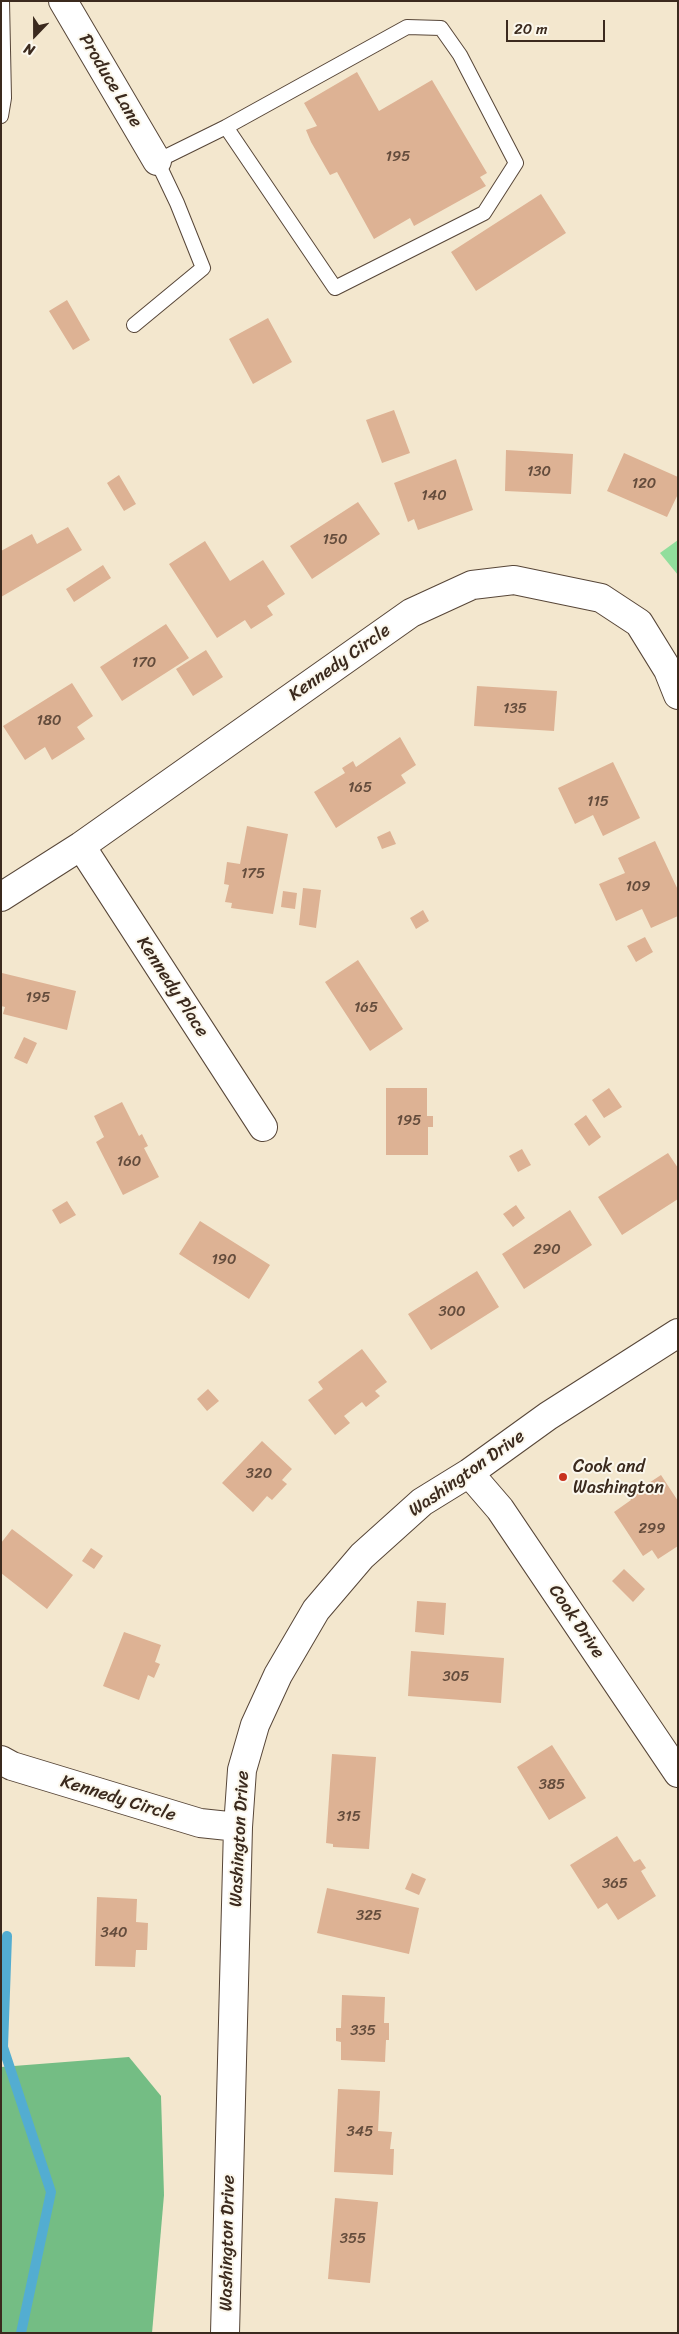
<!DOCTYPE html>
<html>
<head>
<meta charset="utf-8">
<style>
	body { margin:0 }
	#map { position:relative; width:679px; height:2334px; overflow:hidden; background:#f3e7ce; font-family:Sriracha,sans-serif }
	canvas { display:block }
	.frame { position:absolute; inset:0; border:2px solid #3b2a1e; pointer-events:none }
	.north { position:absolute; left:10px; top:10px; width:50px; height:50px; -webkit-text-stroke:4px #fbf7ec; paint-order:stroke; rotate:202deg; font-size:14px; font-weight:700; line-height:20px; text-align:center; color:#3b2a1e }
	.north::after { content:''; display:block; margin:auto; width:18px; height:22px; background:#3b2a1e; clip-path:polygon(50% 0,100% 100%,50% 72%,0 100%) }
	.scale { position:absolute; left:506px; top:20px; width:99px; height:22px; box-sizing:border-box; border:2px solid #3b2a1e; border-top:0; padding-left:6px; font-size:15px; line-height:18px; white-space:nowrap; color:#3b2a1e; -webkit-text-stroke:4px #fbf7ec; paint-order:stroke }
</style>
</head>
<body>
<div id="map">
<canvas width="679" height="2334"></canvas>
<div class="frame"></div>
<div class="north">N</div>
<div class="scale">20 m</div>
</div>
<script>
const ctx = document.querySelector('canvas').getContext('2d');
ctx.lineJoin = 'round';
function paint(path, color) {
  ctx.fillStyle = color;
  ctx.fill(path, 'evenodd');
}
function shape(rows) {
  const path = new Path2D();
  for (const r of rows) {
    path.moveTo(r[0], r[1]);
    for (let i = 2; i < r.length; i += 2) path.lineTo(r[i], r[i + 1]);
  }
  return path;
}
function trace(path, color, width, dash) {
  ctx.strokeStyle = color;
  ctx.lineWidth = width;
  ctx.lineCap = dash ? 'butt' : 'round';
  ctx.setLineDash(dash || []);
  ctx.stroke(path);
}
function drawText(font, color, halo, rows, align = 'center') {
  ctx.font = font + ' Sriracha,sans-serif';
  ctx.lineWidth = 4;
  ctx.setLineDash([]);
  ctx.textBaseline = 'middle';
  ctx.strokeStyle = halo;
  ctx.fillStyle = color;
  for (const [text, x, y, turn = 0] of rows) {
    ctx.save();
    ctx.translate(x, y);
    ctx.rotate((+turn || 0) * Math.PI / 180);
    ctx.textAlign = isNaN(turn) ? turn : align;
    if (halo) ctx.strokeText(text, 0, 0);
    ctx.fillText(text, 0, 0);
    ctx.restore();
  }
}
paint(shape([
	[678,540,678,575,660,553]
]), '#91de9c');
paint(shape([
	[129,2057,161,2096,164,2195,152,2333,1,2333,1,2067]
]), '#74bd84');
trace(shape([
	[7,1936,3,2047,51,2192,21,2333]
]), '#53add1', 10);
paint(shape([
	[357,72,379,111,432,80,487,173,480,177,486,186,414,226,410,218,374,239,337,172,330,175,311,142,306,130,317,126,304,103],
	[541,194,566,233,476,291,451,252],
	[67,300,90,340,73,350,49,311],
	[268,318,292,362,253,384,229,339],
	[394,410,410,453,382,463,366,420],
	[506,450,573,454,571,494,505,491],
	[624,453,678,477,678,494,667,517,607,491],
	[456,459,473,510,418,530,414,519,408,522,394,483],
	[119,475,136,504,124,511,107,483],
	[358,502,380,534,312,579,290,546],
	[68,527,82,550,1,597,1,551,32,534,37,544],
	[205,541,230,581,263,560,285,594,267,606,273,615,251,629,245,620,217,638,169,564],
	[103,565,111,578,74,602,66,589],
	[166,624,189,658,122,701,100,667],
	[206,650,223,677,193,696,176,669],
	[72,683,93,716,77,727,85,739,52,760,45,747,25,760,3,726],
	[477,686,557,691,554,731,474,726],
	[400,737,416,765,401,775,406,783,336,828,314,792,345,773,342,768,353,761,356,767],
	[613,762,640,818,603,836,593,815,575,824,558,788],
	[247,826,288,834,273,914,231,908,232,903,225,902,229,885,224,884,227,862,240,864],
	[390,831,396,844,382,849,377,837],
	[655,841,678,890,678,916,651,928,642,909,616,921,599,884,625,873,618,858],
	[303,888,321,890,316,928,299,925],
	[283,891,297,893,295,909,281,907],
	[423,910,429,921,416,929,410,918],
	[645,937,653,952,636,962,627,946],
	[358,960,403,1029,370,1051,325,982],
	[2,973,76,991,67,1030,3,1014,5,1007,1,1006],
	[24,1037,37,1043,27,1064,14,1058],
	[386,1088,427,1088,427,1116,433,1116,433,1127,428,1127,428,1155,386,1155],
	[609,1088,622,1107,604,1118,592,1100],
	[122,1102,139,1136,142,1134,148,1146,144,1148,159,1177,123,1195,96,1142,104,1137,94,1116],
	[586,1115,601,1137,589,1146,574,1124],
	[522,1149,531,1165,518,1172,509,1156],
	[668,1153,678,1168,678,1199,622,1235,598,1197],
	[67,1201,76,1215,60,1224,52,1210],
	[516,1205,525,1218,513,1227,503,1214],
	[570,1210,592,1245,524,1289,502,1254],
	[200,1221,270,1265,249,1299,179,1254],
	[477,1271,499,1307,431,1350,408,1314],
	[362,1349,387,1382,375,1391,380,1396,371,1403,366,1407,362,1402,344,1416,350,1423,335,1435,308,1400,323,1389,318,1382],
	[208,1389,219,1401,207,1411,197,1399],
	[262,1441,292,1469,282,1480,287,1484,272,1500,267,1496,253,1512,222,1483],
	[661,1475,678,1501,678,1546,658,1559,652,1550,643,1556,614,1512,631,1500,629,1496],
	[12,1529,73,1575,47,1609,1,1573,1,1543],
	[91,1548,103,1556,94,1569,82,1561],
	[624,1569,645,1589,633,1602,612,1581],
	[417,1601,446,1603,444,1635,415,1632],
	[124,1632,161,1645,155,1662,160,1664,154,1678,148,1675,139,1700,103,1686],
	[411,1651,504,1658,501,1703,408,1696],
	[552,1745,586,1798,549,1820,517,1767],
	[332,1754,376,1757,369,1849,333,1847,333,1844,326,1843],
	[617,1836,634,1862,640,1859,646,1868,641,1871,656,1896,618,1920,607,1903,598,1909,570,1865],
	[412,1873,426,1879,419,1895,405,1889],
	[327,1888,419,1908,409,1954,317,1933],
	[97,1897,137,1899,136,1922,148,1923,147,1950,136,1950,135,1967,95,1966],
	[342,1995,385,1997,384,2023,389,2023,389,2040,386,2040,385,2062,341,2060,341,2042,336,2041,336,2028,341,2028],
	[338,2089,380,2091,378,2131,392,2132,390,2149,394,2149,393,2175,334,2172],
	[335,2198,378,2202,370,2283,328,2279]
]), '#ddb294');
const service = shape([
	[1,116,4,98,2,1],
	[134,325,203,268,177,203,157,161,226,127,407,27,441,28,460,55,516,163,484,213,335,288,226,127]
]);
const minor = shape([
	[63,1,157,161],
	[81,846,263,1127],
	[1,897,81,846,411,613,472,585,514,580,601,598,639,623,668,670,678,695],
	[469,1473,500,1509,678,1773],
	[1,1760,12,1766,200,1823,238,1827],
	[225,2333,238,1827,242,1770,255,1725,278,1675,316,1610,362,1556,422,1502,469,1473,548,1416,678,1333]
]);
trace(service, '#574638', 16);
trace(minor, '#574638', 30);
trace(service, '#fff', 14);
trace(minor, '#fff', 28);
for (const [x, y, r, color] of [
	[563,1477,5,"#c8321e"]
]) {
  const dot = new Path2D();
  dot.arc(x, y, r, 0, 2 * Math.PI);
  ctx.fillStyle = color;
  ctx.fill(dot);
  trace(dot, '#fbf7ec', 2);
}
drawText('15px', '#644c3c', null, [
	["195",398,157],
	["130",539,472],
	["120",644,484],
	["140",434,496],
	["150",335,540],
	["170",144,663],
	["135",515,709],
	["180",49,721],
	["165",360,788],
	["115",598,802],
	["175",253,874],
	["109",638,887],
	["195",38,998],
	["165",366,1008],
	["195",409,1121],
	["160",129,1162],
	["290",547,1250],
	["190",224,1260],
	["300",452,1312],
	["320",259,1474],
	["299",652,1529],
	["305",456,1677],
	["385",552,1785],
	["315",349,1817],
	["365",615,1884],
	["325",369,1916],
	["340",114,1933],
	["335",363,2031],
	["345",360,2132],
	["355",353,2239]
]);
drawText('18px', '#3b2a1e', '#fbf7ec', [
	["Produce Lane",110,81,59],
	["Kennedy Circle",340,663,-35],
	["Kennedy Place",172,987,57],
	["Washington Drive",467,1474,-35],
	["Cook Drive",576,1622,56],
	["Kennedy Circle",118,1799,17],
	["Washington Drive",240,1839,-87],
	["Washington Drive",228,2243,-89]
]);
drawText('18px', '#3b2a1e', '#fbf7ec', [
	["Cook and",573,1467],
	["Washington",573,1488]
], 'left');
</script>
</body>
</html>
